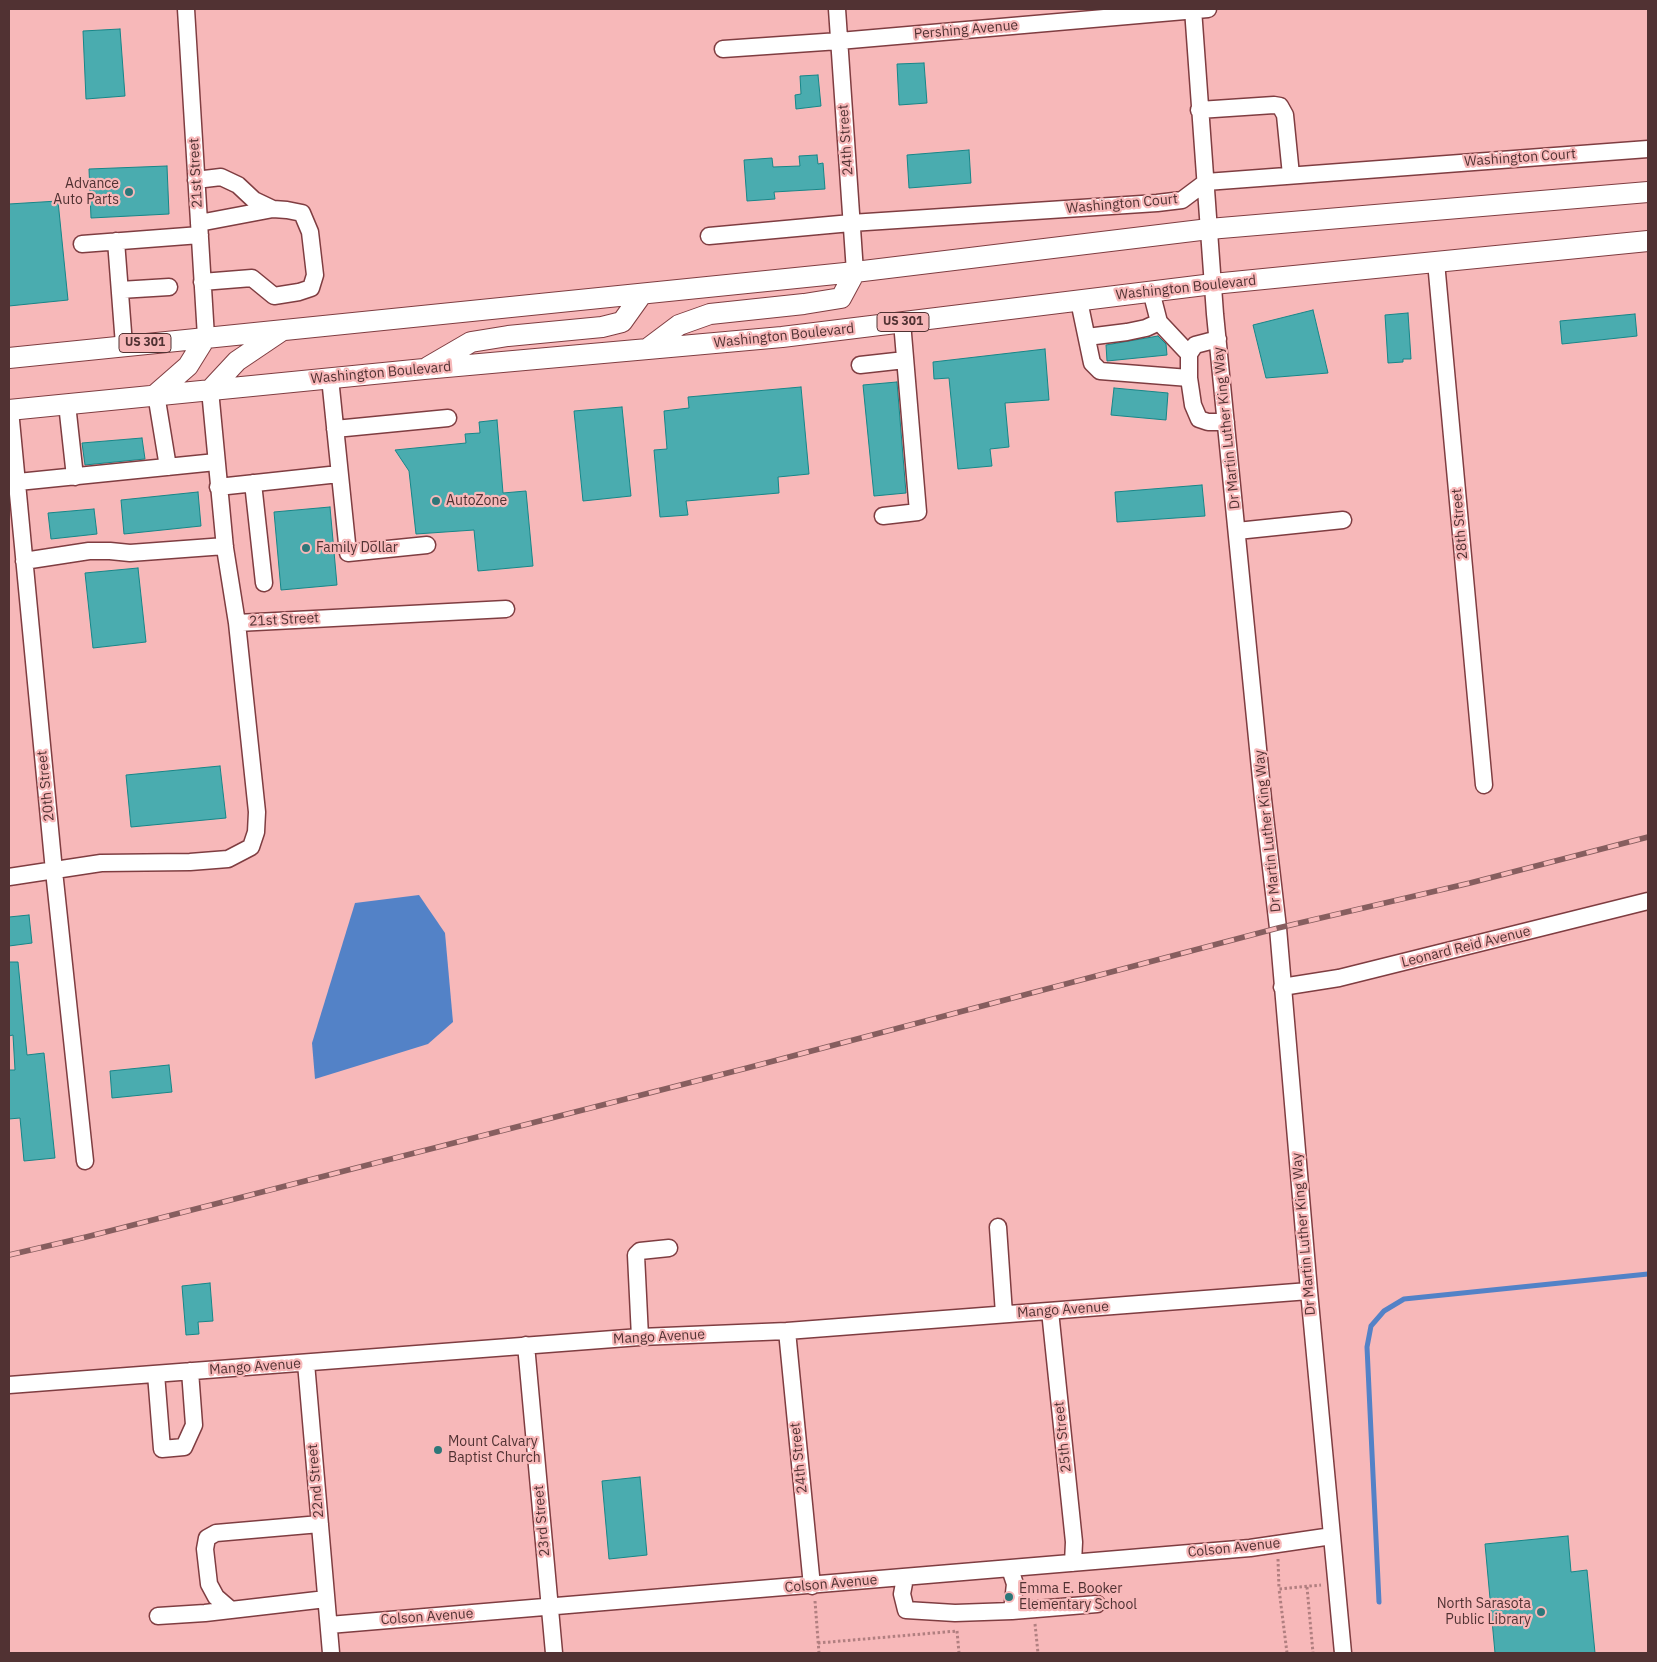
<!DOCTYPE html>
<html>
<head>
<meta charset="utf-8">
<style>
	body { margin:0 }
	#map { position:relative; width:1657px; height:1662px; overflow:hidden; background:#f7b8b9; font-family:"IBM Plex Sans",sans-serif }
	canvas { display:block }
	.frame { position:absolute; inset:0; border:10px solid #513233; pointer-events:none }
</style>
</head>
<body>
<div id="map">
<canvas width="1657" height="1662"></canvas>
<div class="frame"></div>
</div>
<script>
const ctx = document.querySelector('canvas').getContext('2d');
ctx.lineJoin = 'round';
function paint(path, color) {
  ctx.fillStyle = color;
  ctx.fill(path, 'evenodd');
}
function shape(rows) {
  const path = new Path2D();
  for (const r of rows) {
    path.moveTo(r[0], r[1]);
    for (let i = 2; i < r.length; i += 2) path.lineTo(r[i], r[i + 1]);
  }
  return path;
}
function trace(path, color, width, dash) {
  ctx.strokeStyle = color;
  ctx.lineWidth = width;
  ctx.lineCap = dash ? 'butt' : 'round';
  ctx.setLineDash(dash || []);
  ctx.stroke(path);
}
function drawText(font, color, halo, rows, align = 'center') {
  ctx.font = font + ' "IBM Plex Sans",sans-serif';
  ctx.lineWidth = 4.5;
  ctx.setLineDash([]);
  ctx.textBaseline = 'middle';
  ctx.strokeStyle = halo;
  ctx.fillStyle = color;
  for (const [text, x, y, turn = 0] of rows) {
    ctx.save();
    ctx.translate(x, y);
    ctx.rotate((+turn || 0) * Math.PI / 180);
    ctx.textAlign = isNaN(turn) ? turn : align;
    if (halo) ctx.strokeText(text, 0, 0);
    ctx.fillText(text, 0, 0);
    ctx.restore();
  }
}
paint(shape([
	[419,895,445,933,453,1022,428,1044,315,1079,312,1043,355,903]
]), '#5382c7');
trace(shape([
	[1379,1602,1367,1347,1371,1326,1384,1311,1404,1299,1648,1274]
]), '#5382c7', 5);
const building = shape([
	[120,29,125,96,86,99,83,31,120,29],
	[924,63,927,103,899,105,897,64,924,63],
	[818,75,821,106,796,109,795,95,801,94,800,76,818,75],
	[969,150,971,183,909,188,907,155,969,150],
	[817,155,818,164,823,163,825,189,774,192,775,199,747,201,744,160,772,158,773,167,800,166,799,156,817,155],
	[167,166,169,214,91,218,89,169,167,166],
	[58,201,68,300,9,306,9,204,58,201],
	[1313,310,1328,373,1266,378,1253,325,1313,310],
	[1408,313,1411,359,1403,359,1403,362,1388,363,1385,315,1408,313],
	[1635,314,1637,336,1562,344,1560,321,1635,314],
	[1158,336,1166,344,1167,355,1107,361,1106,345,1158,336],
	[1045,349,1049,400,1005,403,1009,447,990,449,992,466,958,469,949,378,934,379,933,362,1045,349],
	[897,382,906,493,874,496,863,385,897,382],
	[801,387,809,474,778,477,779,493,686,501,688,515,660,517,654,450,667,449,664,411,689,408,688,397,801,387],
	[1114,388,1168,393,1166,420,1111,415,1114,388],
	[622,407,631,496,583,501,574,411,622,407],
	[497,420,503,493,526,491,533,566,478,571,474,530,416,534,409,471,395,450,466,443,465,434,480,433,479,422,497,420],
	[142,438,145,459,85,465,82,443,142,438],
	[1202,485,1205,516,1117,522,1115,492,1202,485],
	[198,492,201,526,124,534,121,500,198,492],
	[330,507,337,585,281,590,274,512,330,507],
	[94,509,97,534,51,539,48,513,94,509],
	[138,568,146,642,93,648,85,573,138,568],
	[220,766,226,818,131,827,126,775,220,766],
	[29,915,32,943,9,946,9,917,29,915],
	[9,962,18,962,27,1055,44,1053,55,1158,24,1161,20,1118,9,1119,9,1070,15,1070,13,1035,9,1036,9,962],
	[169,1065,172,1092,112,1098,110,1071,169,1065],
	[210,1283,213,1321,198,1322,199,1334,186,1335,182,1286,210,1283],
	[640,1477,647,1555,609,1559,602,1481,640,1477],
	[1568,1536,1571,1572,1587,1570,1595,1653,1495,1653,1485,1544,1568,1536]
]);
paint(building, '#4aacaf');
trace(building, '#168688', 1);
const minor = shape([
	[186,9,206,337],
	[837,9,855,272],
	[1193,9,1215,314,1263,799,1278,928,1309,1291,1343,1653],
	[723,49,839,41,1208,9],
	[1199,110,1274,105,1280,106,1285,115,1291,175],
	[196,180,221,177,238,185,254,200,273,209,287,210,302,213,310,232,315,275,311,288,299,292,274,296,252,278,202,282],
	[199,223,273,209],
	[709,236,851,223,1157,203,1182,200,1206,182,1648,149],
	[116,241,124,345],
	[82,244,200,235],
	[1436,262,1484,785],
	[120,290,169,287],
	[1151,291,1159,322,1189,354],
	[1079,301,1092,363,1100,371,1189,378],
	[1087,337,1127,332,1146,328,1159,322],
	[1218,339,1195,345,1189,354,1189,378,1193,405,1199,419,1208,422,1226,422],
	[860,365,905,360],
	[330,378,348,553,427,545],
	[210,390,225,548,237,623,506,609],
	[156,394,168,467],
	[67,404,75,477],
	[10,410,54,871,85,1161],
	[335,429,448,418],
	[18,482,216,462],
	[253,483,264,583],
	[218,487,339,474],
	[883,516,918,512,902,322],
	[1237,531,1343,520],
	[24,561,89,551,110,551,130,553,225,546],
	[9,877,101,863,190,862,228,859,251,847,256,832,257,812,237,623],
	[1282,987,1339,978,1648,901],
	[998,1227,1004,1314],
	[1050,1311,1074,1542,1073,1563],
	[787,1331,812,1586],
	[640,1337,636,1255,640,1251,669,1248],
	[526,1345,554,1653],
	[306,1363,331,1653],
	[156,1374,162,1449,184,1447,194,1425,190,1371],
	[9,1385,640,1337,787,1331,1309,1291],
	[1010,1569,1015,1584,1012,1611],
	[905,1578,902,1594,906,1610,955,1613,1012,1611,1097,1604],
	[231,1610,216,1597,209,1584,205,1549,207,1538,216,1533,320,1524],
	[158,1616,205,1613,326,1599],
	[329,1625,1250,1548,1332,1536]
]);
const major = shape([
	[647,349,679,325,710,314,804,304,841,298,855,272],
	[9,358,855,272,1209,229,1648,192],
	[428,367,471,342,508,336,602,327,622,322,642,294],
	[210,390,237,361,280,332],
	[156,394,188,366,206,337],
	[9,410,424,369,782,337,1213,284,1648,241]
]);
trace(minor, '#7f3d41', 19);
trace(major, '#7f3d41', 22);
trace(shape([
	[1278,1559,1279,1589],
	[1307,1587,1313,1653],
	[815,1601,819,1653],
	[1035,1624,1038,1653],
	[957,1631,959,1653],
	[818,1643,957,1631],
	[1287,1653,1279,1589,1321,1585]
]), '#b17f80', 3, [2.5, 2.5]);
trace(minor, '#fff', 16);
trace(major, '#fff', 20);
const rail = shape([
	[9,1255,86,1237,747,1068,1278,928,1470,883,1648,837]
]);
trace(rail, '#875e5f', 5.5);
trace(rail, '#f7b8b9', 4, [11]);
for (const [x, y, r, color] of [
	[129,192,5,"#2d7779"],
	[436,501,5,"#2d7779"],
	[306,548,5,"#2d7779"],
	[438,1450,5,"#2d7779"],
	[1009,1597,5,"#2d7779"],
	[1541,1612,5,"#2d7779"]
]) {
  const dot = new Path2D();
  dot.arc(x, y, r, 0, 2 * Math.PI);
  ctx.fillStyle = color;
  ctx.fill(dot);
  trace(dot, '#f7b8b9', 2);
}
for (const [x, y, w] of [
	[903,322,52],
	[145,343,52]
]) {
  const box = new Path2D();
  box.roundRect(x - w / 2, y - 9.5, w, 19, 4);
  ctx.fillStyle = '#f7b8b9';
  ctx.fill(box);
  trace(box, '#513233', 1);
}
drawText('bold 12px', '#513233', null, [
	["US 301",903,322],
	["US 301",145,343]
]);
drawText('14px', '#513233', '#f7b8b9', [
	["Pershing Avenue",966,30,-5],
	["24th Street",846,140,-94],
	["Washington Court",1520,158,-4],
	["21st Street",196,173,-93],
	["Washington Court",1122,204,-5],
	["Washington Boulevard",1186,288,-6],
	["Washington Boulevard",784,336,-6],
	["Washington Boulevard",381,373,-5],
	["Dr Martin Luther King Way",1227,428,-96],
	["28th Street",1460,524,-95],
	["21st Street",284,620,-3],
	["20th Street",46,786,-96],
	["Dr Martin Luther King Way",1268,831,-96],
	["Leonard Reid Avenue",1466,947,-14],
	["Dr Martin Luther King Way",1304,1234,-95],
	["Mango Avenue",1063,1310,-4],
	["Mango Avenue",659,1337,-3],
	["Mango Avenue",255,1367,-4],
	["25th Street",1063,1437,-96],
	["24th Street",799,1458,-96],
	["22nd Street",316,1481,-95],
	["23rd Street",542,1521,-95],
	["Colson Avenue",1234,1548,-6],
	["Colson Avenue",831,1584,-5],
	["Colson Avenue",427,1617,-4]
]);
drawText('14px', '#513233', '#f7b8b9', [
	["Advance",119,184,"right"],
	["Auto Parts",119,200,"right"],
	["AutoZone",446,501],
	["Family Dollar",316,548],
	["Mount Calvary",448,1442],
	["Baptist Church",448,1458],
	["Emma E. Booker",1019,1589],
	["Elementary School",1019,1605],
	["North Sarasota",1531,1604,"right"],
	["Public Library",1531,1620,"right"]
], 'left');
</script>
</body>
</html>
